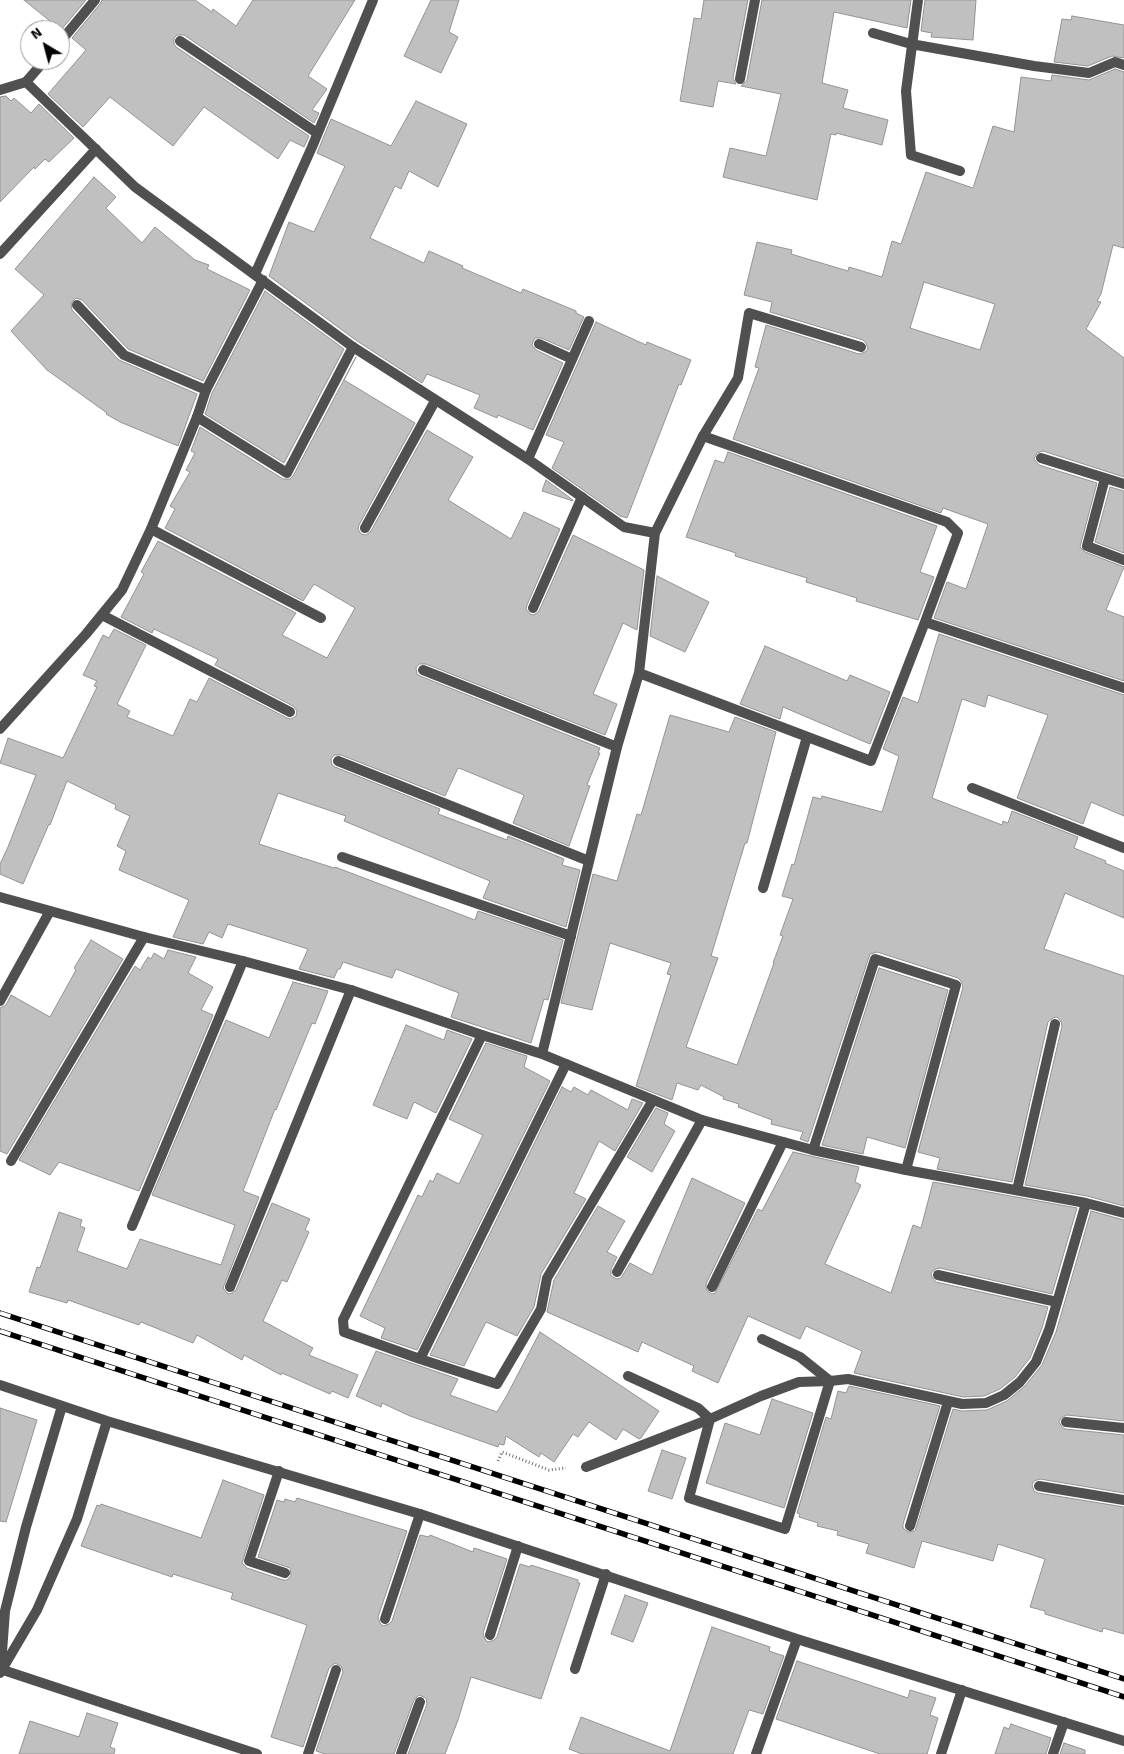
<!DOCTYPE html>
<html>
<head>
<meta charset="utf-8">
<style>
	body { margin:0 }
	#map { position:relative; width:1124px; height:1754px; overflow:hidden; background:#fff; font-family:Signika,sans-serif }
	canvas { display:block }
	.north { position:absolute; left:20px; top:20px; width:50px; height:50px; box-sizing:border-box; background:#fff; border:1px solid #999; border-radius:50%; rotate:323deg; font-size:14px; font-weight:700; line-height:20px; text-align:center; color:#000 }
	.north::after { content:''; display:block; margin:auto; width:18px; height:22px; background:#000; clip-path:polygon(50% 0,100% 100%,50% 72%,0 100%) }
</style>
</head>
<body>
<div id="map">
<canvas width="1124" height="1754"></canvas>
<div class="north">N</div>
</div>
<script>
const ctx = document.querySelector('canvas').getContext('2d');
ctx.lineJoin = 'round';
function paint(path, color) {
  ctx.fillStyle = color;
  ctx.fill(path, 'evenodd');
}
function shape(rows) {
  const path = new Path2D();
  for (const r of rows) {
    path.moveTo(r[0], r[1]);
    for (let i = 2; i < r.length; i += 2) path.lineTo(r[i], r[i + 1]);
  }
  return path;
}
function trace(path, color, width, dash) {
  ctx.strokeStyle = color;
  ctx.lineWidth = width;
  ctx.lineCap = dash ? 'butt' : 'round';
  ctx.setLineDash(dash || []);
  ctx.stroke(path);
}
const building = shape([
	[24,0,86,0,61,30,24,0],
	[102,0,195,0,212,12,213,9,236,26,253,0,355,0,308,76,327,89,312,110,319,113,314,123,184,35,177,35,174,38,174,44,176,47,309,136,304,147,290,140,278,159,204,107,173,146,110,97,83,127,48,94,86,50,72,38,100,4,102,0],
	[431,0,459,0,449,32,458,37,441,73,404,56,431,0],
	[704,0,748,0,733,78,736,84,718,81,713,107,680,101,694,18,701,19,704,0],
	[762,0,911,0,907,28,834,12,822,83,848,90,843,108,888,120,882,145,836,133,836,135,831,134,817,200,723,177,730,148,766,156,781,94,741,86,747,80,762,0],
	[925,0,976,0,973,40,931,37,932,33,921,31,925,0],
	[1072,16,1124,25,1124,58,1112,56,1088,66,1054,62,1062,19,1071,20,1072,16],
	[1115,69,1124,72,1124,248,1113,245,1101,294,1097,301,1101,302,1086,329,1124,358,1124,477,1043,451,1037,453,1034,459,1039,465,1097,483,1080,547,1085,552,1124,567,1106,610,1124,617,1124,681,934,618,947,582,966,589,988,524,943,508,941,513,733,439,759,368,755,367,766,325,859,354,865,352,868,349,866,343,863,340,770,312,772,302,744,295,757,242,792,250,791,254,848,271,849,267,882,277,892,241,901,244,926,172,973,188,993,126,1014,132,1021,77,1051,81,1052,75,1089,80,1115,69],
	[924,282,995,304,980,350,910,328,924,282],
	[6,96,11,101,14,98,31,113,39,104,74,138,49,162,45,159,35,169,34,167,0,202,0,97,6,96],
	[416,101,467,124,438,187,409,171,401,189,395,186,370,238,424,263,429,251,463,266,462,268,521,293,523,289,576,311,576,313,584,317,569,350,541,338,535,338,533,342,532,345,536,350,563,363,533,430,498,415,497,418,474,408,480,395,427,374,422,383,357,341,269,276,289,222,314,232,345,166,317,153,331,119,391,146,416,101],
	[94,177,116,197,106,208,142,243,155,227,195,260,209,265,207,269,250,290,203,381,128,349,82,300,76,298,71,303,72,310,119,360,197,394,178,446,120,422,106,414,107,413,47,370,11,331,44,295,15,269,94,177],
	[265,291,344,349,284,463,205,414,212,393,265,291],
	[596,322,646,345,647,342,691,360,681,385,679,384,627,518,620,516,552,468,564,442,546,435,596,322],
	[356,357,344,380,415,423,359,525,358,529,361,534,366,535,371,531,427,430,473,457,448,500,511,539,524,512,560,529,527,605,526,609,530,614,534,615,539,611,573,535,644,570,637,630,623,623,593,694,617,704,605,735,426,664,419,664,416,668,417,674,420,676,600,748,598,753,600,753,587,785,590,786,569,846,513,823,524,795,464,770,458,768,445,796,341,755,334,755,331,759,332,765,335,767,440,809,438,814,507,840,508,836,564,859,562,865,580,870,566,927,483,898,490,881,344,821,346,816,278,793,259,844,334,868,335,867,475,920,478,911,563,940,548,1000,544,999,531,1043,451,1017,459,993,396,969,392,978,343,962,340,969,338,969,334,978,299,969,308,949,228,924,222,938,209,932,203,944,173,937,189,900,119,870,126,851,117,846,130,816,115,809,116,805,67,781,50,825,49,824,23,884,0,874,0,864,8,847,36,775,0,763,8,738,63,758,97,687,94,686,97,681,83,675,103,635,109,638,114,629,146,645,117,704,130,711,127,717,173,736,190,699,197,702,209,678,287,718,291,719,296,716,297,711,293,706,215,665,218,659,154,629,152,633,121,617,144,574,141,572,158,541,296,613,282,635,327,658,355,608,314,584,303,601,165,528,175,509,170,506,190,472,186,470,195,453,191,451,200,427,283,479,290,479,293,476,356,357],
	[728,452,937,526,920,572,934,577,918,620,856,601,857,598,806,582,807,578,735,556,736,553,686,537,715,460,724,463,728,452],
	[546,480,573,500,573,501,542,491,546,480],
	[1110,487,1124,491,1124,553,1095,542,1110,487],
	[657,576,709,602,685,652,650,636,657,576],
	[939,634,1124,695,1124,816,1091,802,1083,824,1017,798,1048,715,988,695,985,707,962,699,932,798,1002,825,1003,821,1008,823,1012,811,1078,837,1074,848,1106,861,1105,863,1124,871,1124,918,1065,893,1044,949,1124,976,1124,1206,1087,1196,1025,1185,1062,1026,1061,1022,1057,1017,1053,1018,1048,1022,1012,1182,937,1169,940,1158,918,1152,963,987,961,981,958,978,877,952,870,954,808,1142,800,1139,803,1132,771,1124,772,1120,738,1107,739,1104,723,1099,724,1097,701,1085,698,1090,677,1083,672,1100,636,1086,671,975,667,974,671,963,610,943,592,1010,561,1003,593,874,617,881,637,814,641,815,670,715,729,732,735,717,776,732,747,843,745,843,711,956,718,958,686,1047,737,1065,774,963,773,963,783,936,780,935,793,899,782,896,792,864,794,865,813,797,821,799,822,796,882,812,899,756,883,749,903,697,918,703,939,634],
	[765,646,847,681,850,675,890,692,870,744,783,707,780,719,740,704,765,646],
	[91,940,123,959,7,1154,0,1151,0,1008,6,1005,11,995,50,1017,76,970,74,968,91,940],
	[168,950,196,957,188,973,213,987,201,1010,213,1015,139,1191,59,1162,50,1175,19,1160,135,966,140,970,148,957,151,959,154,953,164,959,168,950],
	[879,968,948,990,905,1148,867,1137,863,1154,822,1145,879,968],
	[293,982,328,991,315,1024,312,1023,276,1110,275,1109,243,1191,259,1197,223,1288,227,1293,230,1294,236,1290,272,1203,310,1219,305,1230,309,1232,287,1282,282,1280,263,1321,313,1348,309,1355,358,1375,348,1398,332,1391,330,1394,282,1373,281,1375,244,1355,242,1360,197,1335,193,1343,141,1322,139,1325,68,1300,67,1303,29,1292,37,1267,40,1268,59,1212,82,1220,80,1226,85,1228,77,1251,127,1269,140,1239,221,1265,235,1225,152,1195,226,1020,269,1038,293,982],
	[406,1025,444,1040,447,1030,472,1039,436,1113,414,1102,407,1119,373,1105,406,1025],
	[486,1043,527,1056,524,1067,550,1081,417,1350,381,1338,385,1328,360,1316,418,1195,422,1197,430,1180,433,1182,437,1173,459,1184,483,1135,449,1119,486,1043],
	[562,1087,571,1092,574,1087,588,1095,591,1090,628,1110,632,1099,643,1103,615,1151,599,1141,574,1193,586,1199,541,1274,534,1307,517,1336,486,1322,464,1366,430,1355,562,1087],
	[656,1108,668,1113,664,1124,675,1131,652,1172,627,1157,656,1108],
	[793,1152,859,1167,855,1182,861,1185,825,1264,891,1293,913,1225,921,1228,933,1182,1077,1208,1052,1294,940,1268,936,1269,931,1273,932,1277,936,1282,1048,1307,1042,1328,1030,1358,1015,1377,1000,1389,984,1396,963,1397,854,1373,862,1351,806,1326,800,1339,748,1316,718,1383,692,1371,694,1366,642,1342,638,1352,547,1312,554,1280,598,1206,625,1221,607,1252,617,1257,611,1269,611,1276,617,1279,621,1278,630,1263,652,1275,692,1178,745,1203,706,1284,707,1291,712,1294,715,1293,758,1209,762,1211,793,1152],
	[1091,1211,1124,1220,1124,1421,1067,1415,1061,1418,1059,1422,1062,1427,1065,1429,1124,1435,1124,1493,1040,1479,1034,1481,1032,1485,1034,1491,1038,1493,1124,1507,1124,1634,1103,1628,1102,1632,1045,1614,1045,1611,1030,1607,1045,1559,998,1544,993,1561,922,1541,914,1568,866,1553,869,1544,837,1535,838,1531,817,1526,818,1523,799,1517,800,1514,797,1513,826,1417,831,1419,838,1391,846,1393,849,1386,940,1406,903,1524,903,1528,908,1532,915,1531,953,1409,962,1411,987,1410,1007,1401,1025,1386,1042,1365,1056,1332,1091,1211],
	[540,1332,659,1411,641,1438,639,1439,623,1429,616,1440,589,1422,578,1437,573,1434,554,1462,541,1453,539,1457,506,1436,504,1445,499,1444,498,1447,410,1416,382,1403,381,1407,356,1396,376,1351,458,1379,450,1395,497,1412,507,1395,540,1332],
	[772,1399,813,1413,784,1508,706,1483,725,1423,760,1435,772,1399],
	[0,1408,37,1420,6,1522,0,1521,0,1408],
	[662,1450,686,1458,672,1499,648,1491,662,1450],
	[223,1480,264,1495,242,1563,247,1568,283,1580,287,1580,291,1576,290,1568,258,1557,277,1500,284,1502,285,1499,295,1502,297,1498,407,1531,378,1617,380,1623,383,1626,389,1624,392,1621,420,1535,429,1537,430,1535,473,1552,474,1548,507,1559,483,1633,485,1639,488,1642,494,1640,497,1637,520,1564,530,1567,531,1565,578,1580,578,1583,580,1583,541,1699,471,1677,458,1720,445,1754,408,1754,427,1704,426,1698,419,1695,414,1700,394,1754,325,1754,316,1751,343,1672,341,1666,335,1663,329,1668,303,1747,271,1737,307,1625,231,1599,233,1593,173,1574,172,1577,81,1546,97,1505,100,1506,101,1504,201,1538,223,1480],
	[625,1595,648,1603,633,1642,611,1634,625,1595],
	[712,1627,770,1647,769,1651,784,1656,763,1714,749,1710,733,1754,582,1754,569,1749,581,1717,670,1751,712,1627],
	[797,1661,908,1698,910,1690,936,1698,930,1715,938,1718,927,1754,880,1754,776,1719,797,1661],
	[87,1713,118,1723,110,1747,115,1749,114,1754,19,1754,30,1721,79,1737,87,1713],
	[1011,1724,1051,1738,1046,1754,995,1754,1004,1727,1009,1729,1011,1724],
	[1064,1743,1085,1750,1085,1754,1060,1754,1064,1743]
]);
paint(building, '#c0c0c0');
trace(building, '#949494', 1);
trace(shape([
	[498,1461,502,1452,549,1470,566,1468]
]), '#727272', 3, [1, 2.5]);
trace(shape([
	[918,0,906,91,911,155,960,171],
	[873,33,911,44,1034,66,1089,73,1115,62,1124,65],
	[180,41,317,133],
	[60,42,95,0],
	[740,79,755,0],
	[26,82,45,60],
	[0,254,96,149],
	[77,305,124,355,206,390],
	[539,344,572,359],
	[197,417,287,473,353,347],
	[703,436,738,378,749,313,861,347],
	[1041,458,1124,484],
	[528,459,589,321],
	[1105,478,1087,546,1124,560],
	[365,528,435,401],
	[151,529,321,618],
	[533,608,582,497],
	[102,615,290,712],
	[423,670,617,747],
	[338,761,589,861],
	[972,788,1124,848],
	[342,857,571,936],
	[763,888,807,737],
	[0,1001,50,911],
	[482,1035,343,1320,344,1332,420,1359,497,1384,541,1309,547,1278,653,1100],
	[813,1150,875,959,956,985,906,1170],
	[11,1161,144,937],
	[1017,1190,1055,1024],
	[132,1226,243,961],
	[617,1272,702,1120],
	[938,1275,1057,1302],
	[230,1287,351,990],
	[712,1287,783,1142],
	[420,1359,566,1064],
	[628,1376,698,1408,710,1419,689,1498,785,1529,830,1381,800,1357,762,1339],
	[1066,1422,1124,1428],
	[279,1471,249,1561,285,1573],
	[1039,1486,1124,1500],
	[910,1526,948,1402],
	[385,1619,420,1514],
	[490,1635,518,1546],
	[575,1669,606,1574],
	[401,1754,420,1702],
	[941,1754,962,1690],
	[1053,1754,1064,1722]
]), '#505050', 10);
trace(shape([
	[0,90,26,82,135,187,353,347,528,459,624,527,655,533,703,436,947,522,958,533,925,622,1124,688],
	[255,274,312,147,373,0],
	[639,673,871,761,925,622],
	[0,729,86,634,122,590,151,529,197,417,206,390,263,280],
	[0,897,144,937,243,961,351,990,482,1035,542,1054,702,1120,813,1150,906,1170,1086,1203,1124,1213],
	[542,1054,617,747,639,673,655,533],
	[0,1385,107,1421,420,1514,797,1639,1124,1741],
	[586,1467,710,1419,761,1396,799,1382,830,1381,848,1379,962,1404,986,1403,1004,1395,1020,1382,1036,1362,1049,1330,1086,1203],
	[1,1666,5,1611,26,1527,62,1406],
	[0,1669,257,1754],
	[0,1673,37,1610,77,1519,107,1421],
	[308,1754,336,1670],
	[756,1754,797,1639]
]), '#505050', 10);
const rail = shape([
	[0,1313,1124,1679],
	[0,1331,1124,1697]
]);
trace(rail, '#000', 5.5);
trace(rail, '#fff', 4, [11]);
</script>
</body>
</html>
